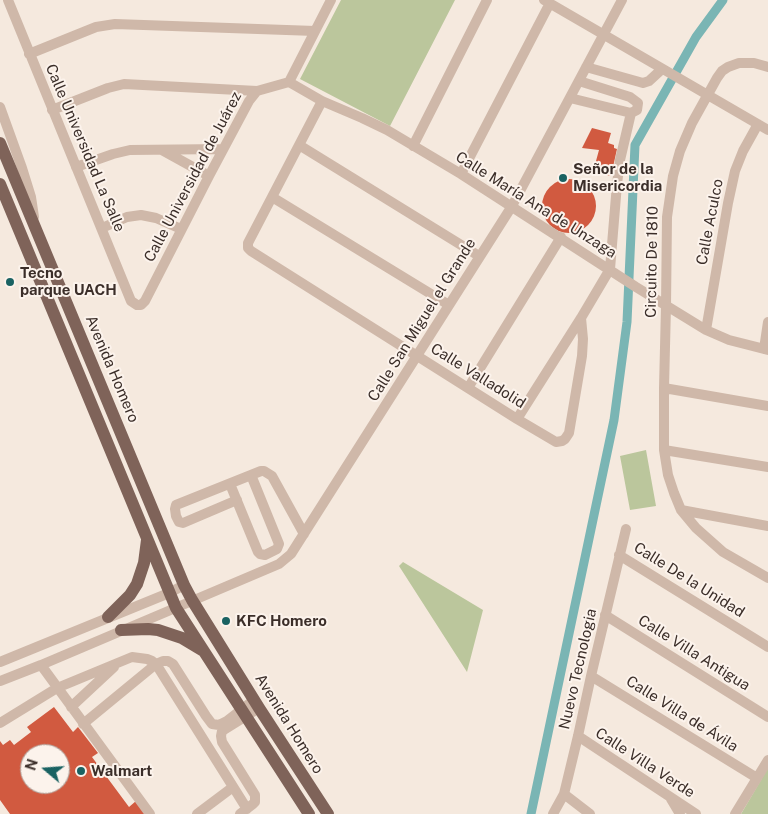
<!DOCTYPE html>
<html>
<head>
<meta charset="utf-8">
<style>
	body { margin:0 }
	#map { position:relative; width:768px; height:814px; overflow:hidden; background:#f5e9de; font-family:"Public Sans",sans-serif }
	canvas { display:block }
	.north { position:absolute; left:20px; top:744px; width:50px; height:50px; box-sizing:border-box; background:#fcf3ec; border:1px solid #afa49e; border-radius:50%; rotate:288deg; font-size:14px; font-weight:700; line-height:20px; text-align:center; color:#3b2e29 }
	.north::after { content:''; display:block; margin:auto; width:18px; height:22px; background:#1a6262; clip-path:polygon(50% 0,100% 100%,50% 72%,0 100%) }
</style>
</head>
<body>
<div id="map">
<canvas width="768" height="814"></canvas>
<div class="north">N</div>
</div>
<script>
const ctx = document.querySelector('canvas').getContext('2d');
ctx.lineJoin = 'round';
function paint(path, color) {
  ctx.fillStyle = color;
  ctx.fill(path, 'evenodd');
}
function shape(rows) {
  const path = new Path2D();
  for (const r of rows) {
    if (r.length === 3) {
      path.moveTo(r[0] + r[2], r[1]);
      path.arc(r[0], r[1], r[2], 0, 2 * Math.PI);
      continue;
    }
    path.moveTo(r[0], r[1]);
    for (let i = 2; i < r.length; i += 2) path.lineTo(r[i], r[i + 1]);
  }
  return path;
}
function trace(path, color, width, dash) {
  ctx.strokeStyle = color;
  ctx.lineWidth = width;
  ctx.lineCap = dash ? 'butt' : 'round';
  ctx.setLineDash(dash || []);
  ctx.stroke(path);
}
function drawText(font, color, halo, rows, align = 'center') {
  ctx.font = font + ' "Public Sans",sans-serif';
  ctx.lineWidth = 4;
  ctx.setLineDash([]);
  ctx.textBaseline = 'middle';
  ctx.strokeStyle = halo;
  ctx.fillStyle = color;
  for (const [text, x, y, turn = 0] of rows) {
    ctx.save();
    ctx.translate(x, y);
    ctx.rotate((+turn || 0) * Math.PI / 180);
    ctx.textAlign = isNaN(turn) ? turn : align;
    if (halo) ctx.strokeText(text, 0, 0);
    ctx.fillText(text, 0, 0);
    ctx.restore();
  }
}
paint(shape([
	[341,0,455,0,390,126,300,79],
	[646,450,656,506,630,510,620,456],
	[403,562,483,610,467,672,399,566],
	[768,768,768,814,741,814]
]), '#bbc69c');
trace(shape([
	[531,814,614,420,627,322,635,145,696,37,723,0]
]), '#7ab5b4', 9);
paint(shape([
	[592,128,611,133,608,143,614,145,614,148,617,149,611,176,593,172,599,150,582,148],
	[569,206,27],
	[54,707,73,732,78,727,98,753,92,757,129,807,136,801,145,814,10,814,0,800,0,741,3,745,10,740,14,745,31,732,27,727],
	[30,754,60,754,60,784,30,784]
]), '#d15a40');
trace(shape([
	[8,0,131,301,137,305,141,305,145,301,209,176,249,101,257,91,289,82,331,0],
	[544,0,768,130],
	[29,54,96,27,115,24,315,31],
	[586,67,643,83,649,81,662,69],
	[768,67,754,63,739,63,728,67,722,71,717,78,692,123,680,151,673,176,667,217,666,306,664,388,664,450,668,475,674,493,681,510,696,528,723,552,768,578],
	[289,82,322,101,362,118,387,130,461,174,636,287,706,330,729,340,768,350],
	[570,98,631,113,637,110,638,103,630,97,579,81],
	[322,101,248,243,248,248,251,251,517,419,556,442,562,441,565,439,569,433,582,356,583,339,581,318],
	[0,107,22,168,31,197,34,217],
	[52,110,108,88,124,84,257,91],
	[299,145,479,256],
	[413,146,487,0],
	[162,150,209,176],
	[76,167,113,154,130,150,223,149],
	[461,174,550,3],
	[272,197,449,305],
	[102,228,127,217,141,215,156,218,181,229],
	[706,330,728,203,735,171,743,151,758,124],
	[764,349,768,322],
	[468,388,561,237],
	[664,388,768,406],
	[517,419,581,318,610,269,617,184,620,160,631,113],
	[664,450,768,467],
	[230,484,258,552,260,554,265,555,277,549,279,544,251,475],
	[237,500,183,523,179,522,176,516,175,509,176,505,261,471,264,471,272,476,304,534],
	[681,510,768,526],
	[619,555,768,647],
	[605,615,768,717],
	[0,662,169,593,184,585],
	[41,665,150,814],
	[591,676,757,778],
	[0,681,41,665,279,564,291,554,512,206,622,0],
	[71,707,114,667],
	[0,723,57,688,132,657,147,659,152,661,156,664,247,809],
	[83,724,156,664,163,661,168,661,173,664,206,716,212,724,219,725,227,721,254,700],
	[578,736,696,814],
	[564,794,590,814],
	[671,799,680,814],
	[197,814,233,787],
	[240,814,253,804,255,802,255,795,222,742,221,736,222,731,259,708],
	[553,814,564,794,578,736,591,676,626,529],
	[735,814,768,760]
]), '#cfb8a9', 10);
trace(shape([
	[0,143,184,585,192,600,259,708,328,814],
	[0,184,176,608,309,814],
	[108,617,130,595,137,584,144,563,147,540],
	[121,630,148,629,158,630,182,638,202,650]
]), '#7f6359', 12);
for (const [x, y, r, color] of [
	[563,178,5,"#1a6262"],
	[10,282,5,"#1a6262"],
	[226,621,5,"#1a6262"],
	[81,771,5,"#1a6262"]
]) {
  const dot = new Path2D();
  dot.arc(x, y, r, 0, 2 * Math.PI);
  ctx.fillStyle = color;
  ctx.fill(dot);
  trace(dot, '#fcf3ec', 2);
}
drawText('15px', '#3b2e29', '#fcf3ec', [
	["Calle Universidad La Salle",85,148,67],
	["Calle Universidad de Juárez",193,177,-62],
	["Calle María Ana de Unzaga",536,205,32],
	["Calle Aculco",710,222,-79],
	["Circuito De 1810",652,262,-89],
	["Calle San Miguel el Grande",422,320,-58],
	["Avenida Homero",112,369,67],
	["Calle Valladolid",478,376,32],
	["Calle De la Unidad",689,580,32],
	["Calle Villa Antigua",694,653,32],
	["Nuevo Tecnologia",578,669,-77],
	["Calle Villa de Ávila",682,714,32],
	["Avenida Homero",289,724,58],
	["Calle Villa Verde",645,763,33]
]);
drawText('bold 15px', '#3b2e29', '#fcf3ec', [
	["Señor de la",573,169],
	["Misericordia",573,186],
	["Tecno",20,273],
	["parque UACH",20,290],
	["KFC Homero",236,621],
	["Walmart",91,771]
], 'left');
</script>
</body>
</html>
